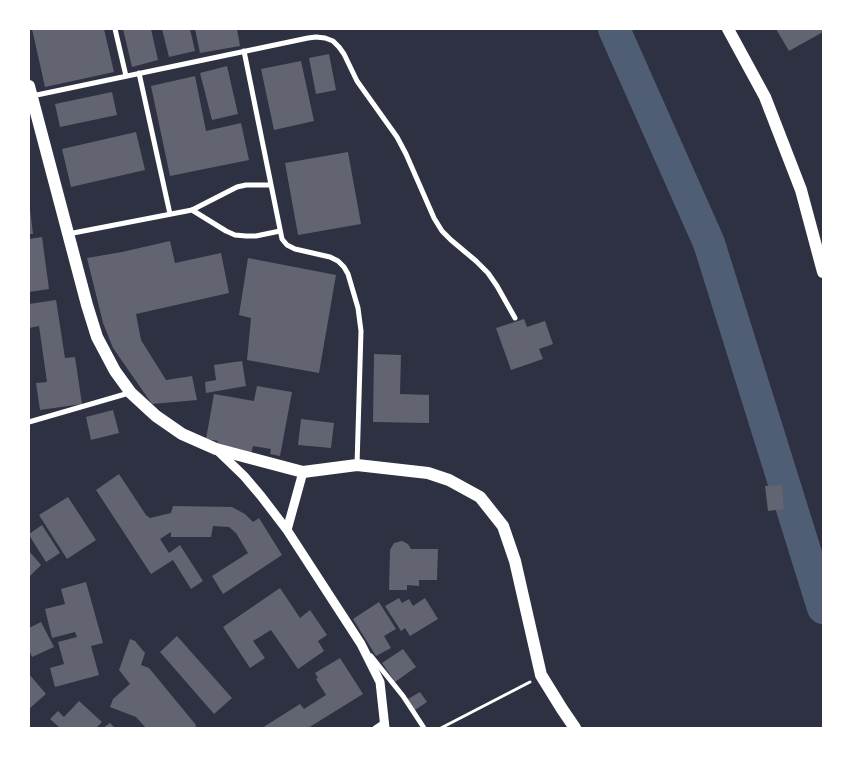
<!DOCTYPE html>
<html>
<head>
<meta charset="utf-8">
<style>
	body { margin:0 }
	#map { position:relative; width:852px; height:757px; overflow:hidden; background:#2d3142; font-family:"DM Sans",sans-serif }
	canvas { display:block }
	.frame { position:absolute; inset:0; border:30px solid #fff; pointer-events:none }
</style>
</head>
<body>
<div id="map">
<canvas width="852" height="757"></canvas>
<div class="frame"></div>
</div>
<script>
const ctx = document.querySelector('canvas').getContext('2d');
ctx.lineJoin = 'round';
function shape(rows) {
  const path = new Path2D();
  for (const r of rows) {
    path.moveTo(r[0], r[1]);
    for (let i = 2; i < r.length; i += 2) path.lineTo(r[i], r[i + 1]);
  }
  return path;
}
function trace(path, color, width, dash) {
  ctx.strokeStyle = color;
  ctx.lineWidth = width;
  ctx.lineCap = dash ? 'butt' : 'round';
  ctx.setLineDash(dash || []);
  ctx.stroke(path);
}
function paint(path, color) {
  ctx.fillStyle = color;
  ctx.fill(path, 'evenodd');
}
trace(shape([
	[614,29,709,243,823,608]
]), '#4f5d75', 32);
paint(shape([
	[32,29,104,29,114,72,45,87],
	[123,29,151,29,158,60,132,67],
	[162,29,190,29,195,51,169,57],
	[195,29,237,29,240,46,200,53],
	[776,29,823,29,823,32,789,51],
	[329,54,336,90,316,94,309,58],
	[301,61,314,121,274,130,261,69],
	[227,66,238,114,212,120,200,73],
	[195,76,206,131,241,123,249,160,170,176,151,86],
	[112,92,117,115,60,127,55,104],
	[136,132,145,170,71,187,62,149],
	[348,152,361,224,298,235,285,163],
	[29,209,30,209,33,234,29,234],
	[42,237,49,289,29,292,29,239],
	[170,241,175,263,221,253,229,293,136,314,141,340,166,380,192,376,197,400,152,404,113,348,103,323,87,258,122,252],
	[248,258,336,275,319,373,247,360,251,318,239,315],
	[56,300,65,358,75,357,82,404,40,410,36,383,47,382,39,326,29,328,29,304],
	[524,319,527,327,545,321,553,344,539,349,543,359,511,370,496,328],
	[374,354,401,355,400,394,429,395,429,423,373,422],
	[242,361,246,386,206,393,205,382,216,380,214,365],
	[257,386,292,392,280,456,270,454,271,449,253,446,251,454,217,447,218,441,206,439,214,394,254,401],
	[113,410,119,433,91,440,86,417],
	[301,419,334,423,331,448,298,445],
	[119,474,146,515,150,518,171,513,173,506,232,507,245,514,253,522,259,518,282,555,223,594,212,576,248,553,236,533,229,527,213,526,211,537,171,537,171,532,160,539,169,553,180,545,203,581,191,589,173,560,151,574,96,490],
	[782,485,784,509,768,511,765,486],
	[68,497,96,540,67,559,39,515],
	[42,525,60,553,46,562,29,535,29,534],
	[402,541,408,544,411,549,438,549,437,580,419,580,419,586,407,585,407,590,389,590,390,550,394,543],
	[29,551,41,565,29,577],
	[86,582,103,643,91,646,99,675,55,687,50,668,64,664,58,642,77,637,75,632,52,638,45,609,65,604,61,589],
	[280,588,300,618,310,610,327,635,318,641,324,651,298,669,271,630,253,641,265,658,250,668,223,627],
	[399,598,402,603,409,599,413,606,425,598,438,619,410,636,405,628,401,631,385,606],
	[379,602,396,629,384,636,391,648,376,656,353,619],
	[41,622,54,647,32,657,29,650,29,628],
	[177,636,232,698,214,714,160,652],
	[130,639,135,641,145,653,141,665,149,668,196,725,195,728,146,728,136,717,110,707,113,699,130,684,119,670],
	[403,649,416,667,395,682,382,663],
	[340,658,363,694,308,728,262,728,300,704,304,709,326,695,316,679,318,678,315,673],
	[29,674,46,694,29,709],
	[420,692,427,702,415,710,408,699],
	[79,701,102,722,96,728,69,728,68,727,66,728,60,728,50,719,58,711,64,717],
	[110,723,115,728,103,728]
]), '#626471');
trace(shape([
	[441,728,530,682]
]), '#fff', 3);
trace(shape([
	[115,29,126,76],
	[244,51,282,239,287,245,295,249,330,257,338,261,344,267,348,274,358,308,361,331,357,465],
	[139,73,170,214],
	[32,96,308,38,316,37,325,38,333,41,339,47,344,54,357,81,397,137,406,154,434,218,442,231,451,240,476,261,488,273,497,286,515,318],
	[192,210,226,231,235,235,246,236,256,236,280,231],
	[68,234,192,210,237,187,246,185,271,185],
	[29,422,129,393],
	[371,656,403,696,424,728],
	[375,728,384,722]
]), '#fff', 5);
trace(shape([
	[216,449,244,476,261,496,287,530,361,644,380,682,385,728],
	[287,530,303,472]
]), '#fff', 9);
trace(shape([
	[728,29,765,97,801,190,823,272],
	[29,86,87,305,97,337,115,371,131,393,156,416,182,434,216,449,303,472,357,465,428,473,449,480,480,497,503,526,515,561,541,675,562,709,575,728]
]), '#fff', 12);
</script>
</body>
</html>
